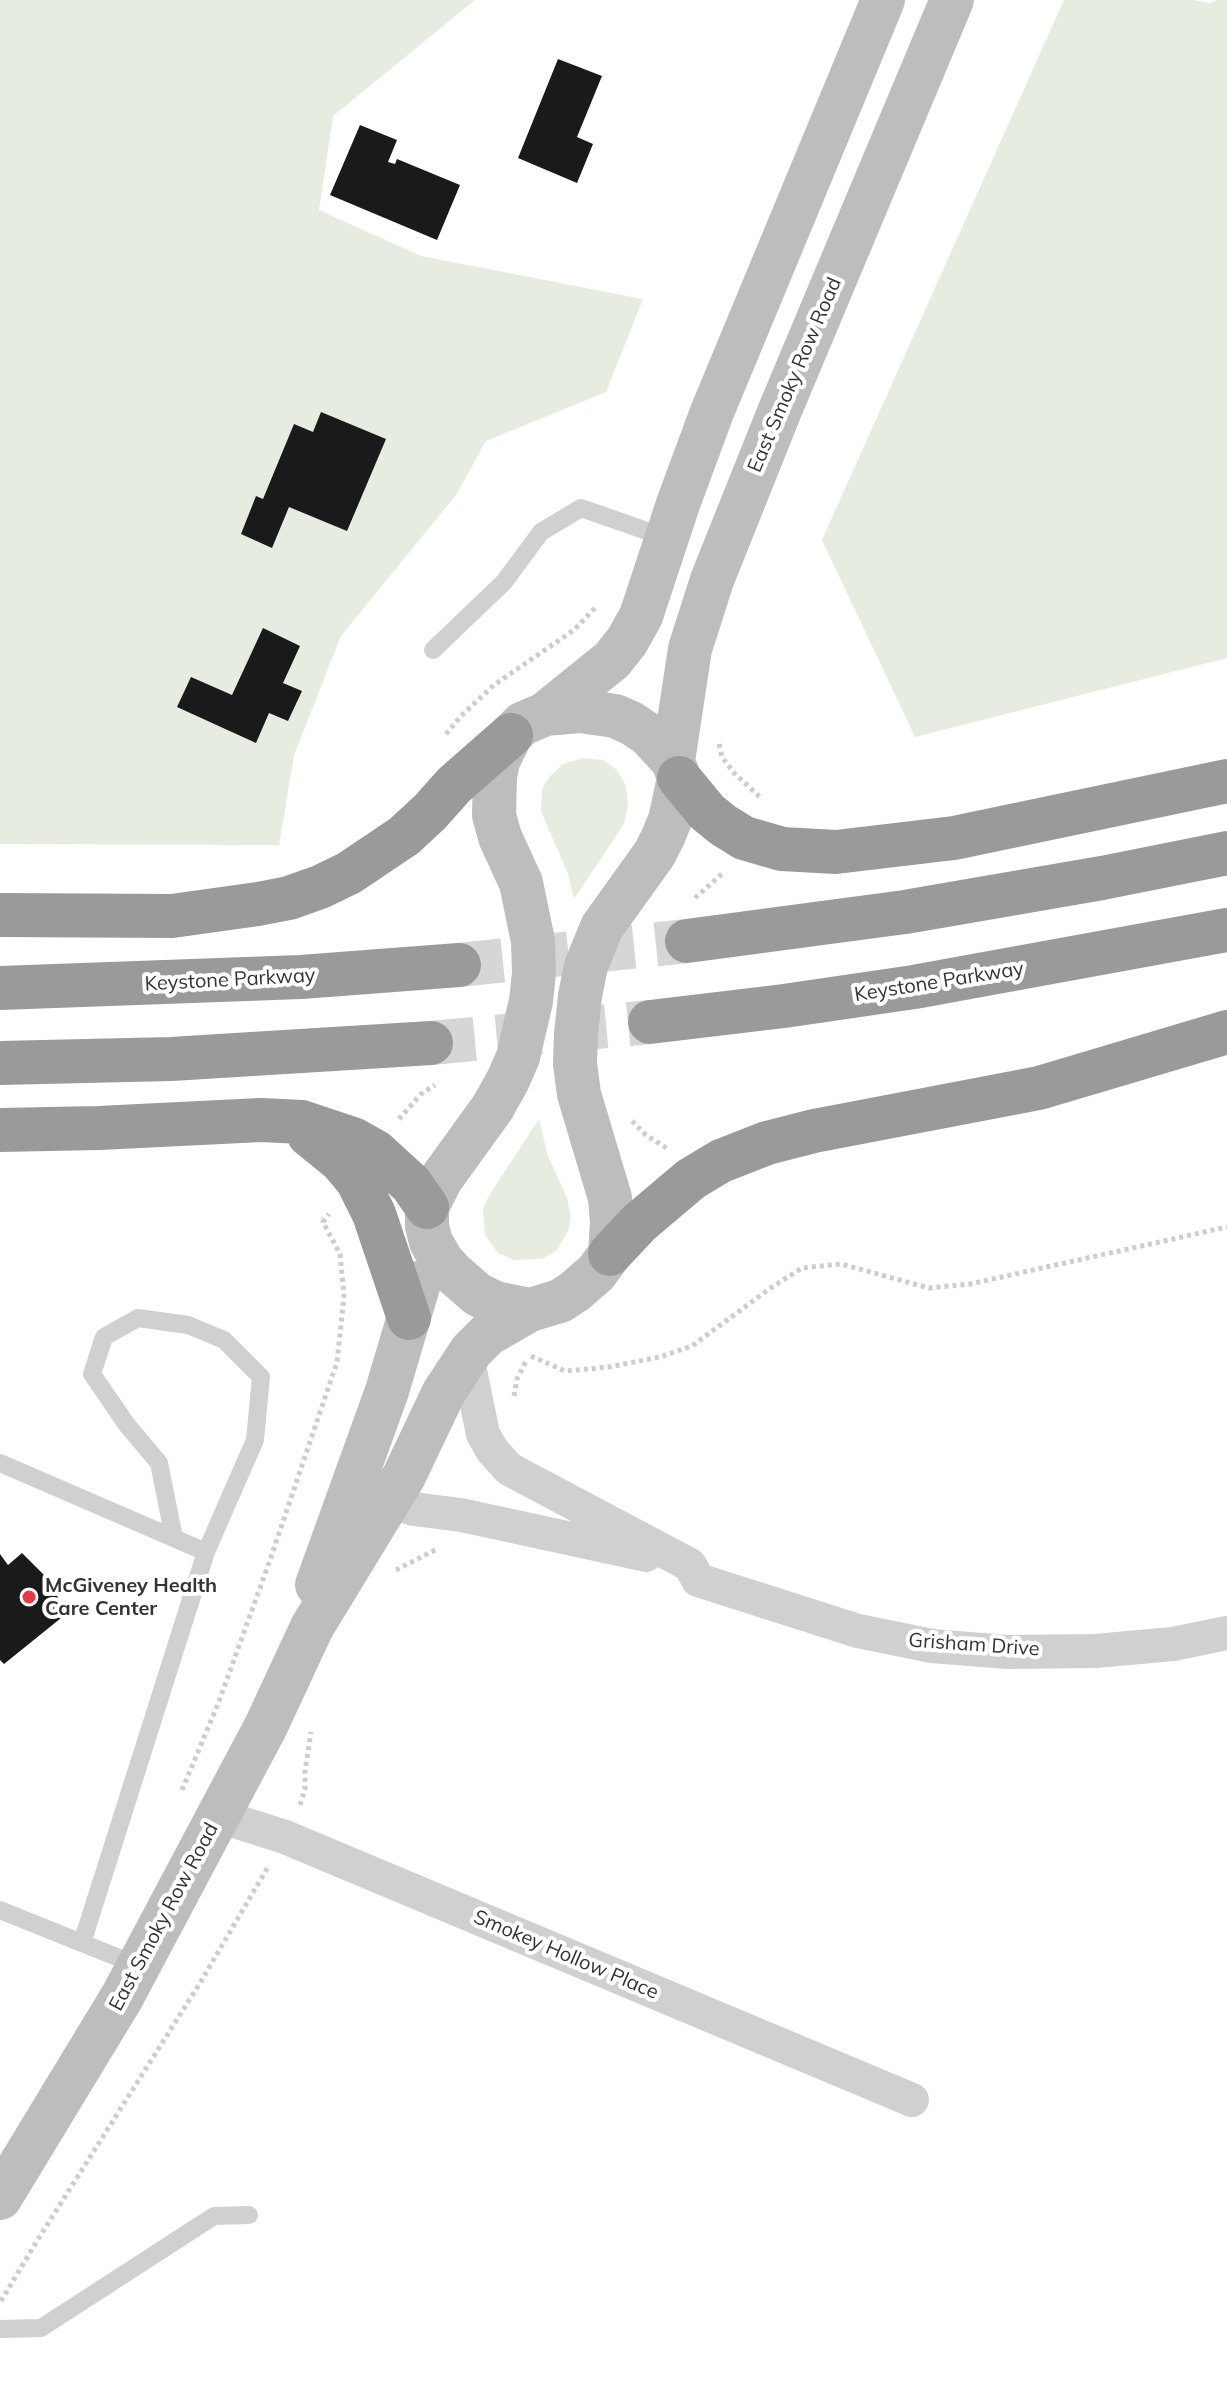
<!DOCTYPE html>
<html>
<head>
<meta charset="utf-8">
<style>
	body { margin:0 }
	canvas { display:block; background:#fff }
</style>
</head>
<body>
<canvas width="1227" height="2389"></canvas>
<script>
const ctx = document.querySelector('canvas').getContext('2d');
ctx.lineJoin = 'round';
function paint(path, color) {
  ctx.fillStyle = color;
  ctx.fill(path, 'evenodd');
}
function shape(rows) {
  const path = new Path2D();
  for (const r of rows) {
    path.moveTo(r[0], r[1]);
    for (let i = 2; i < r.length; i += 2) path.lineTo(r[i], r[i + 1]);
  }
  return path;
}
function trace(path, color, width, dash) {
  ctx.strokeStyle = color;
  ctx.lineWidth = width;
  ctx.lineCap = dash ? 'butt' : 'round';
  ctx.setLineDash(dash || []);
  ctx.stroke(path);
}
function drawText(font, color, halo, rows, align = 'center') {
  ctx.font = font + ' Mulish,sans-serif';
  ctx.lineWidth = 8;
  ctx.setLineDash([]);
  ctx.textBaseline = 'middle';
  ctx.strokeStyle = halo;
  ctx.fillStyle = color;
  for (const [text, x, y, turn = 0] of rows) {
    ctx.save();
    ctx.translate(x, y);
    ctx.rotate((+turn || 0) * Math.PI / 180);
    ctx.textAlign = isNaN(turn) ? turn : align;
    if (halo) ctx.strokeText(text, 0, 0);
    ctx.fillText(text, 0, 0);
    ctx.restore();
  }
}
paint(shape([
	[0,0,475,0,333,116,319,210,421,256,643,299,606,392,486,441,456,495,341,636,294,755,279,845,0,844],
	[1064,0,1193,0,1210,3,1216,0,1227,0,1227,658,915,737,822,540],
	[583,758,603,760,617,770,626,786,628,805,624,824,574,899,568,874,541,811,542,789,550,776,563,764],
	[539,1119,548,1156,567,1198,571,1216,568,1231,556,1251,542,1259,514,1260,498,1253,485,1235,483,1208,490,1194]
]), '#e6ecdf');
paint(shape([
	[558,59,602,76,577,137,593,144,577,183,518,158],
	[360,125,397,140,388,162,395,164,397,159,460,185,437,240,330,195],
	[321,412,386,439,347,531,289,507,272,548,241,534,256,496,263,499,294,424,313,432],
	[263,628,300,646,283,683,302,691,288,721,269,713,256,743,177,707,191,677,232,695],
	[22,1553,50,1581,66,1614,4,1664,0,1660,0,1554,8,1565]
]), '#1a1a1a');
trace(shape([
	[459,965,687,941],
	[431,1043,650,1022]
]), '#d6d6d6', 44, [44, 22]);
trace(shape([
	[446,734,461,716,494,685,574,630,596,607],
	[719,744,722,757,734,773,761,798],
	[695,898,723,873],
	[399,1119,421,1094,435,1085],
	[632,1121,646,1135,668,1149],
	[531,1356,565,1371,609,1367,660,1357,692,1346,772,1287,802,1268,841,1264,929,1288,970,1284,1227,1227],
	[514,1396,517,1379,526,1361],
	[396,1570,437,1549],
	[182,1790,218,1704,270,1560,337,1362,344,1296,340,1254,323,1222,329,1214],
	[300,1805,305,1789,305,1771,311,1732],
	[1,2301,37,2241,200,1983,268,1867]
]), '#cdcdcd', 5, [4, 4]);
trace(shape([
	[433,650,504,582,541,532,581,508,667,538],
	[0,1463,206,1552,82,1943],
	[174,1538,159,1463,127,1425,92,1374,104,1337,138,1318,188,1325,224,1340,261,1377,255,1440,206,1552],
	[0,1910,139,1966],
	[0,2329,41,2328,214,2216,249,2215]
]), '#d0d0d0', 18);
trace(shape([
	[467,1356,483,1434,492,1450,509,1469,690,1565,698,1580,858,1631,932,1646,1007,1652,1095,1651,1173,1644,1227,1633],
	[366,1494,414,1509,461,1515,646,1555],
	[219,1816,285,1837,912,2100]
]), '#d0d0d0', 34);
trace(shape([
	[580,711,615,716,631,723,649,735,673,761,679,778,670,820,663,837,655,853,602,927,586,966,580,996,576,1034,575,1064,579,1094,610,1198,612,1223,610,1254,596,1273,574,1292,560,1301,530,1310,495,1303,477,1294,453,1273,442,1261,431,1242,427,1226,427,1207,441,1179,493,1107,508,1080,518,1057,531,1001,534,973,533,941,521,883,500,837,494,815,495,777,498,761,511,735,522,724,545,714,580,711],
	[545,714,612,660,627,641,641,616,678,504,712,412,883,0],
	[673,761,690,649,712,580,780,410,952,0],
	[317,1585,387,1391,419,1283],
	[0,2198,122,1997,266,1726,312,1627,404,1476,444,1392,471,1351,488,1334,530,1310]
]), '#bdbdbd', 44);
trace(shape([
	[679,778,707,812,723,825,744,838,782,849,836,852,954,838,1227,781],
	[0,915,172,916,258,904,289,898,320,887,349,873,404,836,430,812,454,785,511,735],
	[687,941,905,912,1102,878,1227,853],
	[0,988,301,977,459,965],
	[650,1022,784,1006,914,987,1227,930],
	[0,1063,171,1059,431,1043],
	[0,1130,99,1128,261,1120,302,1122,353,1139,376,1152,411,1184,427,1207],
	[309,1135,341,1161,357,1180,374,1214,409,1318],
	[610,1254,639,1223,691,1179,721,1161,767,1143,814,1131,1039,1088,1227,1032]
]), '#9a9a9a', 44);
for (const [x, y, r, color] of [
	[29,1597,8,"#e63946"]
]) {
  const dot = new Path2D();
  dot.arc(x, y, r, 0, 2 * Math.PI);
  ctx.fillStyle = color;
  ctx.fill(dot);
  trace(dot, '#fff', 3);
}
drawText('20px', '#333', '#fff', [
	["East Smoky Row Road",795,375,-67],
	["Keystone Parkway",230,980,-3],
	["Keystone Parkway",939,982,-9],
	["Grisham Drive",974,1645,4],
	["East Smoky Row Road",164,1917,-62],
	["Smokey Hollow Place",566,1955,23]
]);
drawText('bold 20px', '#333', '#fff', [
	["McGiveney Health",45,1586],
	["Care Center",45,1609]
], 'left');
</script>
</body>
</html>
